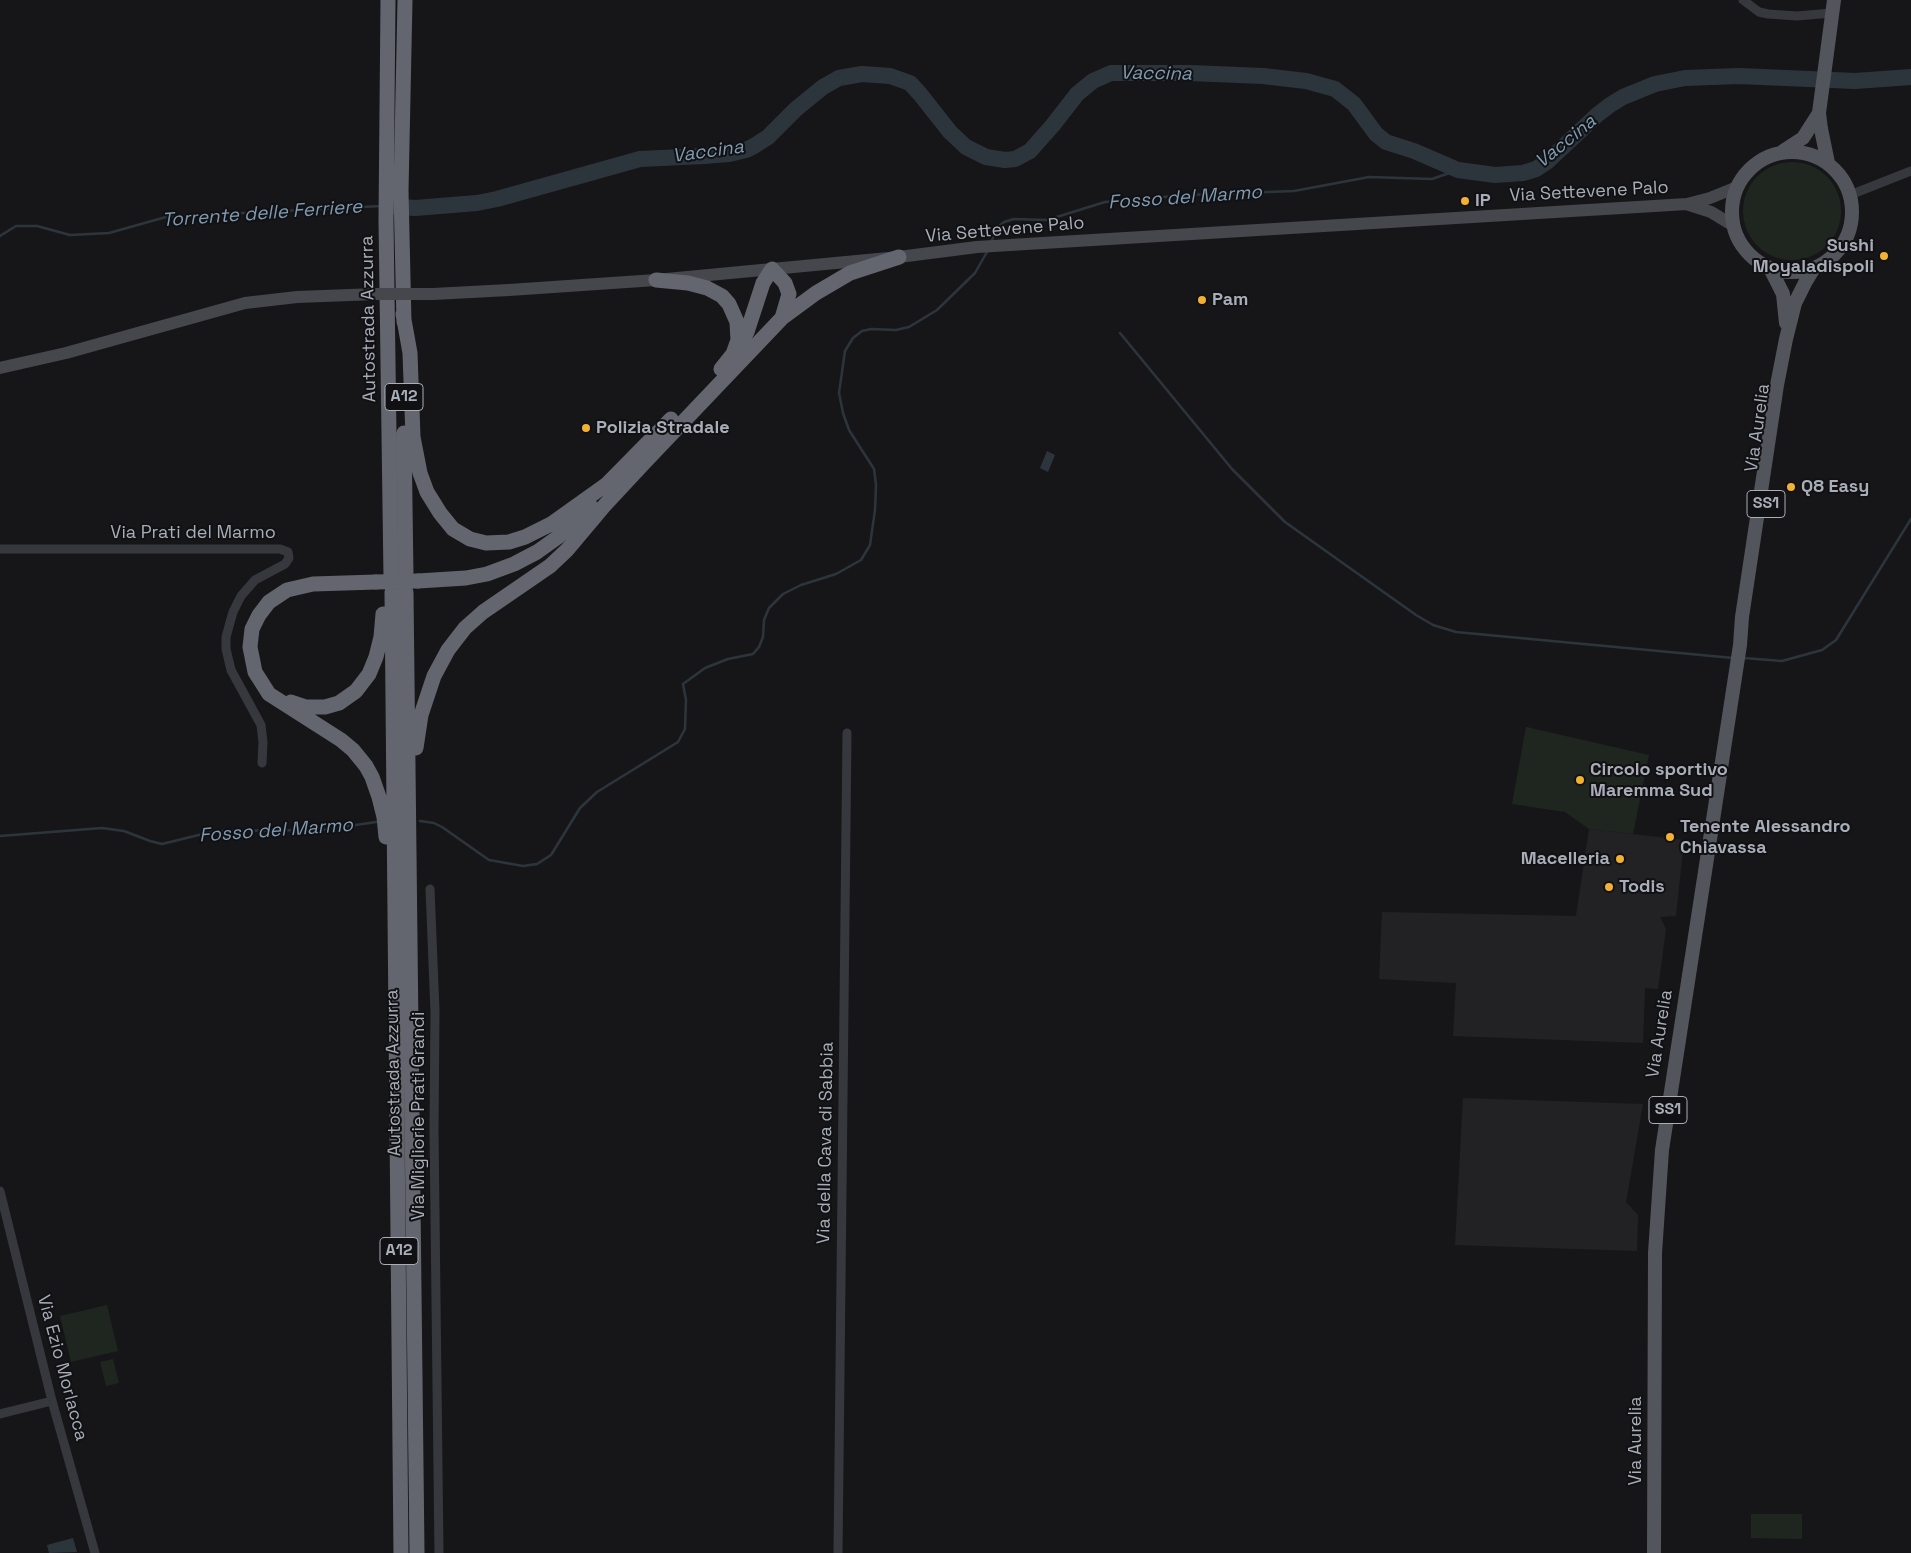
<!DOCTYPE html>
<html>
<head>
<meta charset="utf-8">
<style>
	body { margin:0 }
	canvas { display:block; background:#161618 }
</style>
</head>
<body>
<canvas width="1911" height="1553"></canvas>
<script>
const ctx = document.querySelector('canvas').getContext('2d');
ctx.lineJoin = 'round';
function paint(path, color) {
  ctx.fillStyle = color;
  ctx.fill(path, 'evenodd');
}
function shape(rows) {
  const path = new Path2D();
  for (const r of rows) {
    if (r.length === 3) {
      path.moveTo(r[0] + r[2], r[1]);
      path.arc(r[0], r[1], r[2], 0, 2 * Math.PI);
      continue;
    }
    path.moveTo(r[0], r[1]);
    for (let i = 2; i < r.length; i += 2) path.lineTo(r[i], r[i + 1]);
  }
  return path;
}
function trace(path, color, width, dash) {
  ctx.strokeStyle = color;
  ctx.lineWidth = width;
  ctx.lineCap = dash ? 'butt' : 'round';
  ctx.setLineDash(dash || []);
  ctx.stroke(path);
}
function drawText(font, color, halo, rows, align = 'center') {
  ctx.font = font + ' "Space Grotesk",sans-serif';
  ctx.lineWidth = 4;
  ctx.setLineDash([]);
  ctx.textBaseline = 'middle';
  ctx.strokeStyle = halo;
  ctx.fillStyle = color;
  for (const [text, x, y, turn = 0] of rows) {
    ctx.save();
    ctx.translate(x, y);
    ctx.rotate((+turn || 0) * Math.PI / 180);
    ctx.textAlign = isNaN(turn) ? turn : align;
    if (halo) ctx.strokeText(text, 0, 0);
    ctx.fillText(text, 0, 0);
    ctx.restore();
  }
}
paint(shape([
	[1589,829,1684,840,1676,916,1660,917,1666,929,1658,989,1645,988,1643,1043,1453,1036,1456,983,1379,979,1382,912,1576,916],
	[1463,1098,1643,1104,1626,1202,1638,1215,1637,1251,1455,1245]
]), '#222225');
paint(shape([
	[1792,211,49],
	[1526,727,1649,755,1633,834,1589,829,1565,812,1512,804],
	[107,1305,118,1351,71,1362,60,1316],
	[113,1359,119,1383,106,1386,100,1362],
	[1751,1514,1802,1514,1802,1539,1751,1538]
]), '#1e261f');
paint(shape([
	[1047,451,1055,455,1048,472,1040,468],
	[73,1538,77,1552,49,1553,47,1545]
]), '#2c353c');
trace(shape([
	[0,236,16,226,37,226,70,235,109,233,166,217,381,206],
	[991,242,998,227,1004,222,1014,219,1047,220,1105,202,1187,195,1294,191,1369,177,1432,179,1458,170],
	[1120,333,1232,469,1285,522,1416,615,1433,625,1456,632,1733,658],
	[1744,658,1782,661,1822,650,1836,640,1911,519],
	[420,821,434,823,442,827,489,860,523,866,537,864,551,855,580,808,597,792,678,742,685,729,686,700,683,684,705,668,728,659,753,654,759,647,763,637,764,620,769,608,783,594,801,585,836,574,861,560,870,545,875,510,876,485,874,469,849,430,843,413,839,393,845,351,853,338,862,331,871,329,896,330,909,327,937,310,975,273,987,252],
	[0,836,102,828,124,831,150,841,162,844,215,831,322,830,376,822]
]), '#2c353c', 2.5);
trace(shape([
	[388,206,415,208,477,203,497,199,640,159,704,156,729,154,746,150,754,146,768,137,796,109,823,87,839,78,862,74,890,76,910,83,920,94,950,132,966,147,986,157,1005,160,1015,159,1030,151,1053,125,1077,94,1093,81,1111,73,1190,73,1263,76,1306,81,1335,89,1354,104,1376,134,1386,142,1414,151,1458,170,1495,175,1523,173,1536,169,1548,161,1597,115,1610,105,1623,97,1655,84,1685,78,1739,76,1855,81,1911,77]
]), '#2c353c', 16);
trace(shape([
	[1743,0,1759,12,1768,14,1797,16,1832,13],
	[1850,195,1911,171],
	[0,549,280,549,288,552,289,558,285,564,255,580,241,596,233,612,226,637,226,649,231,670,261,725,263,742,262,763],
	[430,889,435,1011,434,1130,439,1553],
	[0,1191,52,1401,95,1553],
	[0,1414,52,1401],
	[838,1553,847,733]
]), '#37383d', 9);
trace(shape([
	[1689,205,1711,212,1734,226],
	[433,294,509,290,656,280,899,257,977,247,1687,204,1710,198,1737,187],
	[0,368,66,353,245,303,297,297,377,294]
]), '#45474d', 12);
trace(shape([
	[1783,151,1803,138,1819,113],
	[1792,212,60],
	[1828,163,1821,129,1819,113,1834,0],
	[1770,268,1783,294,1786,323],
	[1654,1553,1655,1253,1662,1150,1740,645,1742,617,1777,385,1786,339,1795,303,1805,283,1814,268]
]), '#53555c', 14);
trace(shape([
	[388,0,386,220,391,577],
	[656,280,688,283,707,288,722,296,729,304,737,322,738,340,733,354,721,369],
	[403,314,410,353,413,437,420,473,427,492,440,513,453,529,470,539,486,543,509,542,525,537,551,524,607,484,671,419],
	[404,322,401,191,405,0],
	[740,345,747,332,763,283,772,269,785,283,789,294,782,318],
	[404,433,406,576],
	[418,581,466,578,487,574,514,564,537,552,558,537,590,505],
	[376,582,313,584,287,590,269,602,259,615,252,629,250,647,255,672,269,694,341,740,353,750,366,766,372,777,379,797,384,817,386,837],
	[392,592,401,1553],
	[406,592,417,1553],
	[291,702,306,707,325,707,339,703,356,691,369,674,376,657,381,637,383,614],
	[416,748,421,715,434,676,448,650,465,628,483,612,550,566,567,550,604,506,645,462,782,318,816,293,850,273,899,257]
]), '#63666e', 15);
trace(shape([
	[377,294,433,294]
]), '#45474d', 12);
trace(shape([
	[376,582,418,581]
]), '#63666e', 15);
for (const [x, y, r, color] of [
	[1465,201,5,"#f2b134"],
	[1884,256,5,"#f2b134"],
	[1202,300,5,"#f2b134"],
	[586,428,5,"#f2b134"],
	[1791,487,5,"#f2b134"],
	[1580,780,5,"#f2b134"],
	[1670,837,5,"#f2b134"],
	[1620,859,5,"#f2b134"],
	[1609,887,5,"#f2b134"]
]) {
  const dot = new Path2D();
  dot.arc(x, y, r, 0, 2 * Math.PI);
  ctx.fillStyle = color;
  ctx.fill(dot);
  trace(dot, '#111113', 2);
}
for (const [x, y, w] of [
	[404,397,38],
	[1766,504,38],
	[1668,1110,38],
	[399,1251,38]
]) {
  const box = new Path2D();
  box.roundRect(x - w / 2, y - 13.5, w, 27, 4);
  ctx.fillStyle = '#111113';
  ctx.fill(box);
  trace(box, '#a8adb8', 1);
}
drawText('bold 16px', '#a8adb8', null, [
	["A12",404,397],
	["SS1",1766,504],
	["SS1",1668,1110],
	["A12",399,1251]
]);
drawText('18px', '#a8adb8', '#111113', [
	["Via Settevene Palo",1589,192,-3],
	["Via Settevene Palo",1005,230,-5],
	["Autostrada Azzurra",369,319,-91],
	["Via Aurelia",1758,428,-82],
	["Via Prati del Marmo",193,533],
	["Via Aurelia",1660,1034,-81],
	["Autostrada Azzurra",394,1073,-91],
	["Via Migliorie Prati Grandi",419,1116,-90],
	["Via della Cava di Sabbia",826,1143,-89],
	["Via Ezio Morlacca",62,1368,75],
	["Via Aurelia",1636,1441,-90]
]);
drawText('bold 18px', '#a8adb8', '#111113', [
	["IP",1475,201],
	["Sushi",1874,246,"right"],
	["Moyaladispoli",1874,267,"right"],
	["Pam",1212,300],
	["Polizia Stradale",596,428],
	["Q8 Easy",1801,487],
	["Circolo sportivo",1590,770],
	["Maremma Sud",1590,791],
	["Tenente Alessandro",1680,827],
	["Chiavassa",1680,848],
	["Macelleria",1610,859,"right"],
	["Todis",1619,887]
], 'left');
drawText('italic 19px', '#7f9bb3', '#111113', [
	["Vaccina",1156,74,1],
	["Vaccina",1566,142,-39],
	["Vaccina",708,152,-8],
	["Fosso del Marmo",1185,198,-4],
	["Torrente delle Ferriere",262,214,-4],
	["Fosso del Marmo",276,831,-4]
]);
</script>
</body>
</html>
